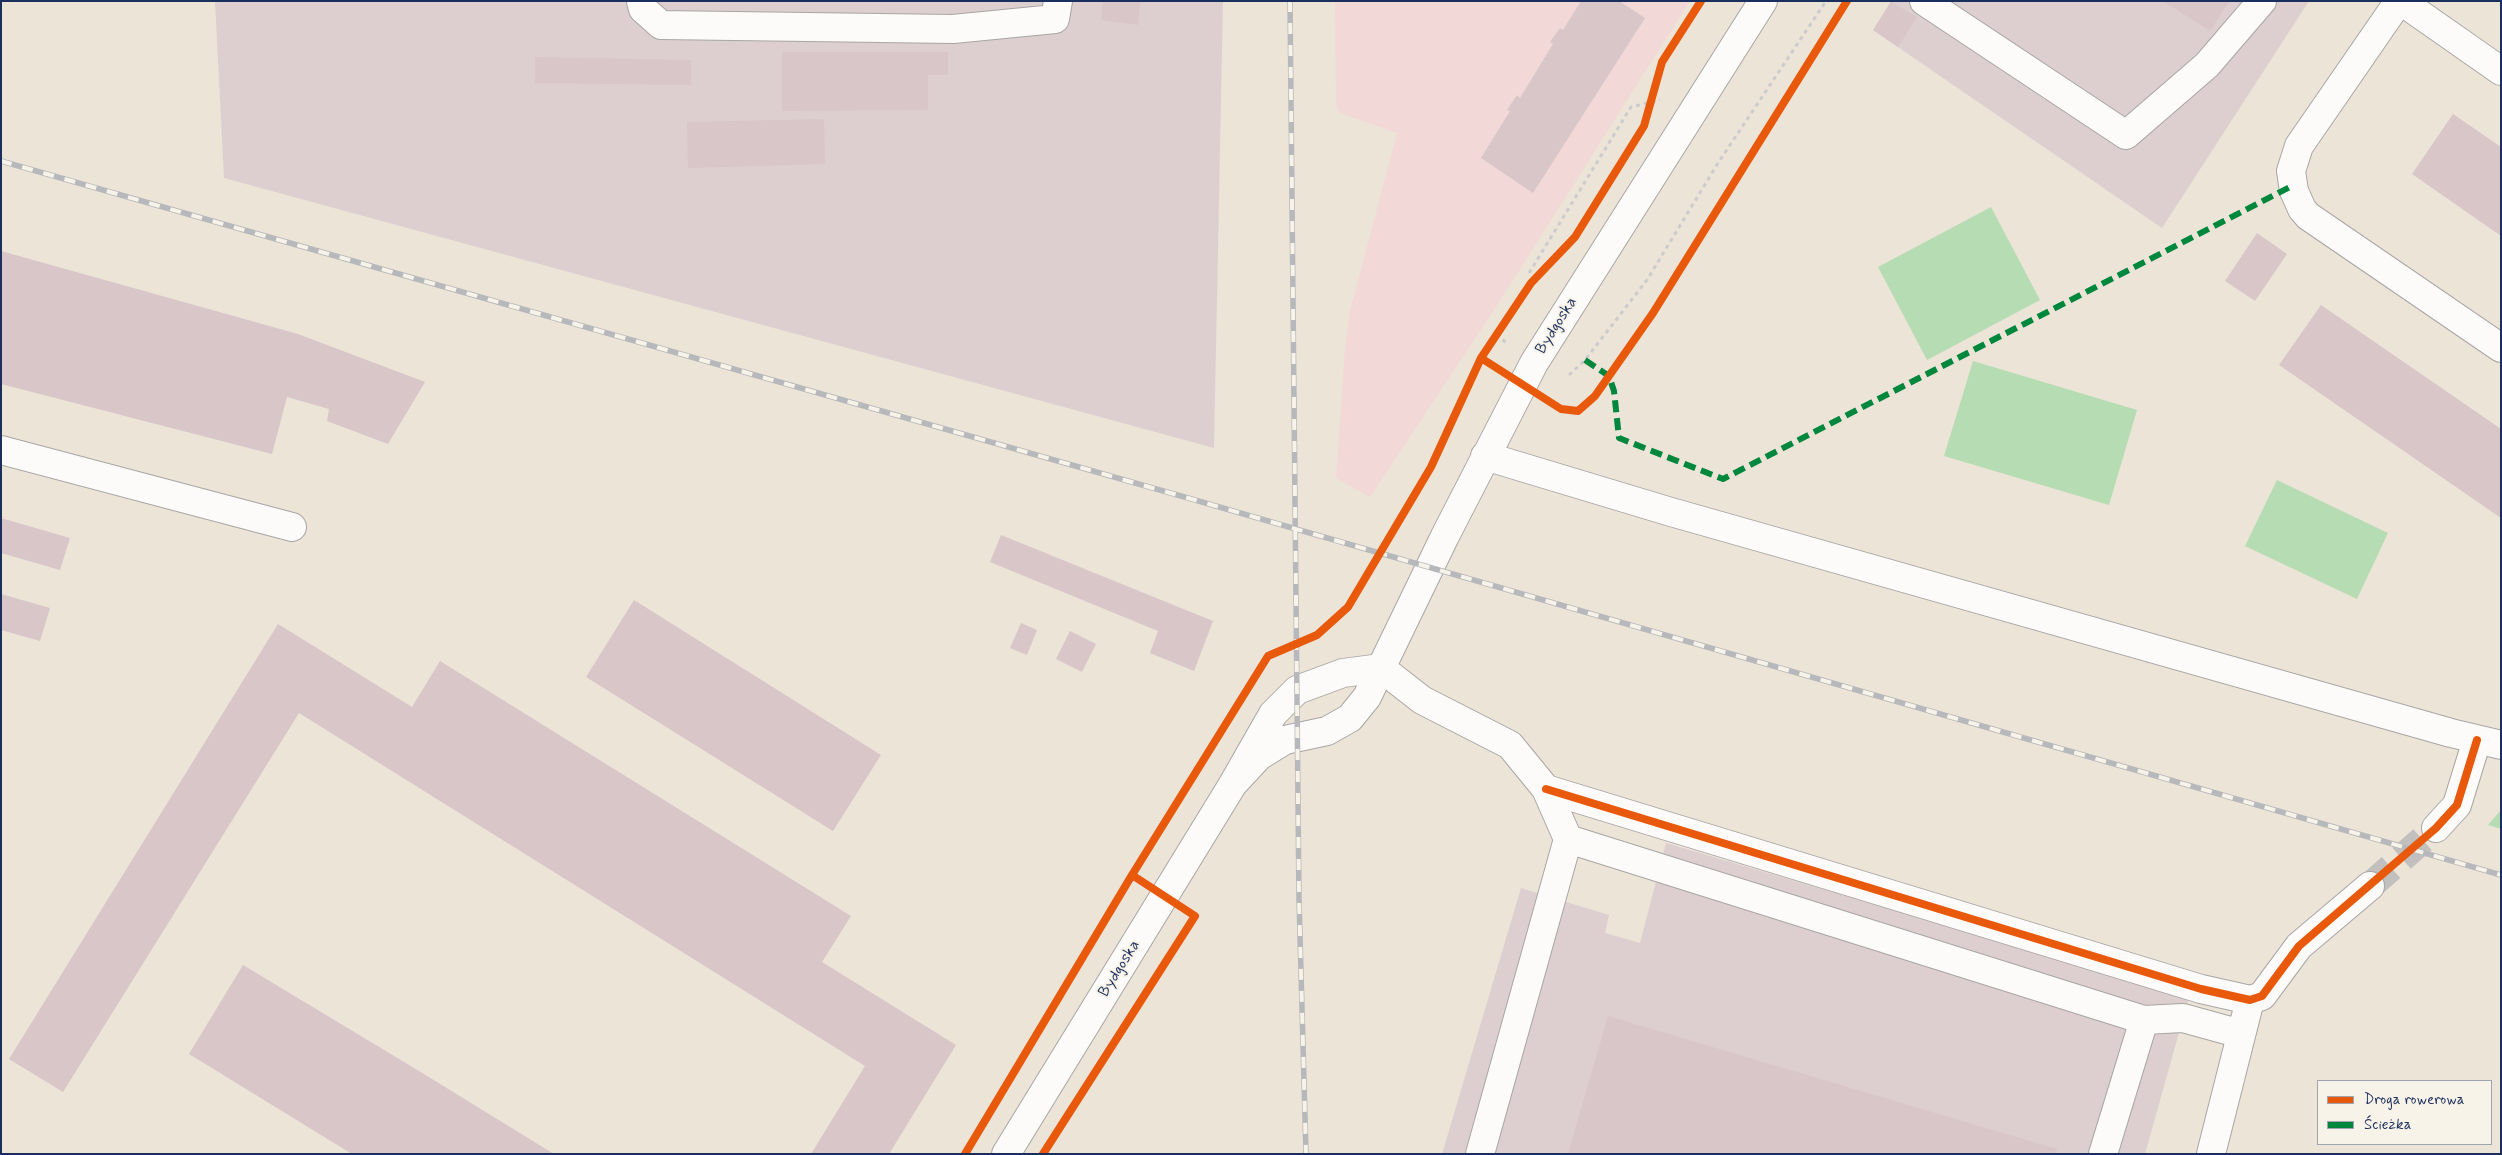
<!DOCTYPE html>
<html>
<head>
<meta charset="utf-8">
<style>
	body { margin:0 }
	#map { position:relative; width:2502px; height:1155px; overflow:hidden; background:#ece4d7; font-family:Mynerve,sans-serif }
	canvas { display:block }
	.frame { position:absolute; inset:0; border:2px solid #1b2f5e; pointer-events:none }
	.legend { position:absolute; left:2317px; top:1080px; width:175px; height:65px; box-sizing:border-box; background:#f7f3e8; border:1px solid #9fa5b1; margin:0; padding:6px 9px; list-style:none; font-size:15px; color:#1b2f5e }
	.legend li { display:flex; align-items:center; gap:10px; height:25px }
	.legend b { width:25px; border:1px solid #9fa5b1 }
</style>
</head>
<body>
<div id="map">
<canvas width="2502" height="1155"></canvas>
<div class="frame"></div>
<ul class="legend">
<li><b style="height:6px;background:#e8590c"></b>Droga rowerowa</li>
<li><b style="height:6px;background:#00873e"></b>Ścieżka</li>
</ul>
</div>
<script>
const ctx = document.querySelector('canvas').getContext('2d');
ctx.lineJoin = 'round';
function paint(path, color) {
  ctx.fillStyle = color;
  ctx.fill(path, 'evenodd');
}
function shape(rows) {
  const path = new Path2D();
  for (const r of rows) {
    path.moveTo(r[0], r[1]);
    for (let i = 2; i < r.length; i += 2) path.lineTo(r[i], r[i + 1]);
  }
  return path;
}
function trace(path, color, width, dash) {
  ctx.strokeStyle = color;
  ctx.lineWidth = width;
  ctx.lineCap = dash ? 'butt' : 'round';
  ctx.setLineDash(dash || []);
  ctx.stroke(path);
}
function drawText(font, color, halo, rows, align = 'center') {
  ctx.font = font + ' Mynerve,sans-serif';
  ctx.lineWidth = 4;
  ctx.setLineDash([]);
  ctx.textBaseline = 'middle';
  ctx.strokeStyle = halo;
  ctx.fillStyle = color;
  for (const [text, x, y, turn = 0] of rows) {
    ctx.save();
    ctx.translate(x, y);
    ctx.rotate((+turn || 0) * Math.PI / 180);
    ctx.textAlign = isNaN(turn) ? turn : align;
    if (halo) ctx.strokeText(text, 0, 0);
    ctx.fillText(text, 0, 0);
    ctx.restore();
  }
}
paint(shape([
	[1335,1,1690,1,1494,310,1370,497,1336,478,1345,347,1350,311,1397,133,1340,113,1336,105]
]), '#f2d8d6');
paint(shape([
	[215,1,1223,1,1214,448,224,178],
	[1891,1,2309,1,2162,228,1873,30],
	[1666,843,2189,997,2145,1154,1442,1154,1521,888,1609,915,1605,933,1640,943]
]), '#ddcfcf');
paint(shape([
	[1991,207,2040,300,1927,360,1878,267],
	[1973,361,2137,410,2109,505,1944,456],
	[2277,480,2388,533,2357,599,2245,546],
	[2501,810,2501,829,2488,825]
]), '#b5dcb2');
paint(shape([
	[1103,1,1140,1,1138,25,1101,20],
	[1581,1,1619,1,1645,18,1533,193,1481,158,1510,111,1507,110,1517,95,1520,98,1553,44,1550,42,1560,28,1563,30],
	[2163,1,2229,1,2210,31],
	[1891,2,1917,17,1898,47,1873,30],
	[782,52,948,52,948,75,928,75,928,110,782,111],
	[535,57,691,60,691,85,535,83],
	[2453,114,2501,147,2501,236,2412,174],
	[824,119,825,164,688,168,687,122],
	[2257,233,2287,254,2255,301,2225,281],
	[1,251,298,334,425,382,388,444,327,421,329,409,287,397,272,454,1,384],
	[2321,305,2501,429,2501,518,2279,365],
	[1,518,70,538,60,570,1,553],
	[1001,535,1213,621,1194,671,1150,653,1158,631,990,562],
	[1,594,50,608,40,641,1,630],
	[634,600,881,755,833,831,586,677],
	[1021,623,1037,630,1027,655,1010,648],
	[278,624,412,707,440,661,851,916,822,962,956,1045,889,1154,811,1154,865,1066,299,713,63,1092,9,1059],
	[1070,631,1096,644,1082,672,1056,659],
	[243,965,419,1071,554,1154,352,1154,189,1054],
	[1608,1016,2057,1149,2056,1154,1568,1154]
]), '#d8c6c9');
trace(shape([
	[2370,886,2436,828]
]), '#c2c0bf', 28, [28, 14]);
const minor = shape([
	[641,1,643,9,661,25,953,29,1055,19,1058,1],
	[1924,1,2126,135,2207,65,2262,1],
	[2399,1,2299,146,2291,171,2294,191,2302,209,2308,216,2501,348],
	[2401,1,2501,71],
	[1,450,292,527],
	[1485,456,1671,512,2451,733,2501,745],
	[1381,668,1422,700,1510,745,1546,789,1568,839,2144,1020,2103,1154],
	[1233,784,1259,756,1285,740,1327,731,1350,718,1367,697,1445,536,1534,363,1763,1],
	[1546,789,2201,989,2250,1000,2262,996,2299,946,2370,886],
	[2436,828,2457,805,2477,740],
	[2144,1020,2183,1018,2241,1034],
	[1006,1154,1233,784,1273,714,1297,690,1343,673,1381,668],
	[1480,1154,1568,839],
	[2211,1154,2250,1000]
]);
trace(minor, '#a8a6a5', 30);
trace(shape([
	[1529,273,1631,107,1660,100],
	[1496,335,1507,343],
	[1569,375,1585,360,1647,280,1718,163,1826,1]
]), '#cccbcd', 3, [4, 4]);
trace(minor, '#fcfbf9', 28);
const rail = shape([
	[1290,1,1299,899,1306,1154],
	[1,161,1188,498,2501,875]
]);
trace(rail, '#b6b8bb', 5.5);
trace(rail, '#f7f3e8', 4, [11]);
trace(shape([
	[1585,360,1609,376,1614,391,1619,438,1723,479,2292,186]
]), '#00873e', 6, [12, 6]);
trace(shape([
	[1481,358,1561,409,1578,411,1595,396,1653,313,1847,1],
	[1546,789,2201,989,2250,1000,2262,996,2299,946,2436,828,2457,805,2477,740],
	[1132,875,1268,656,1317,635,1348,607,1431,467,1481,358,1531,283,1575,237,1644,126,1662,62,1701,1],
	[965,1154,1132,875,1195,916,1043,1154]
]), '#e8590c', 8);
drawText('16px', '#1b2f5e', '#f7f3e8', [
	["Bydgoska",1557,326,-58],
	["Bydgoska",1120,969,-58]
]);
</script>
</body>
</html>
